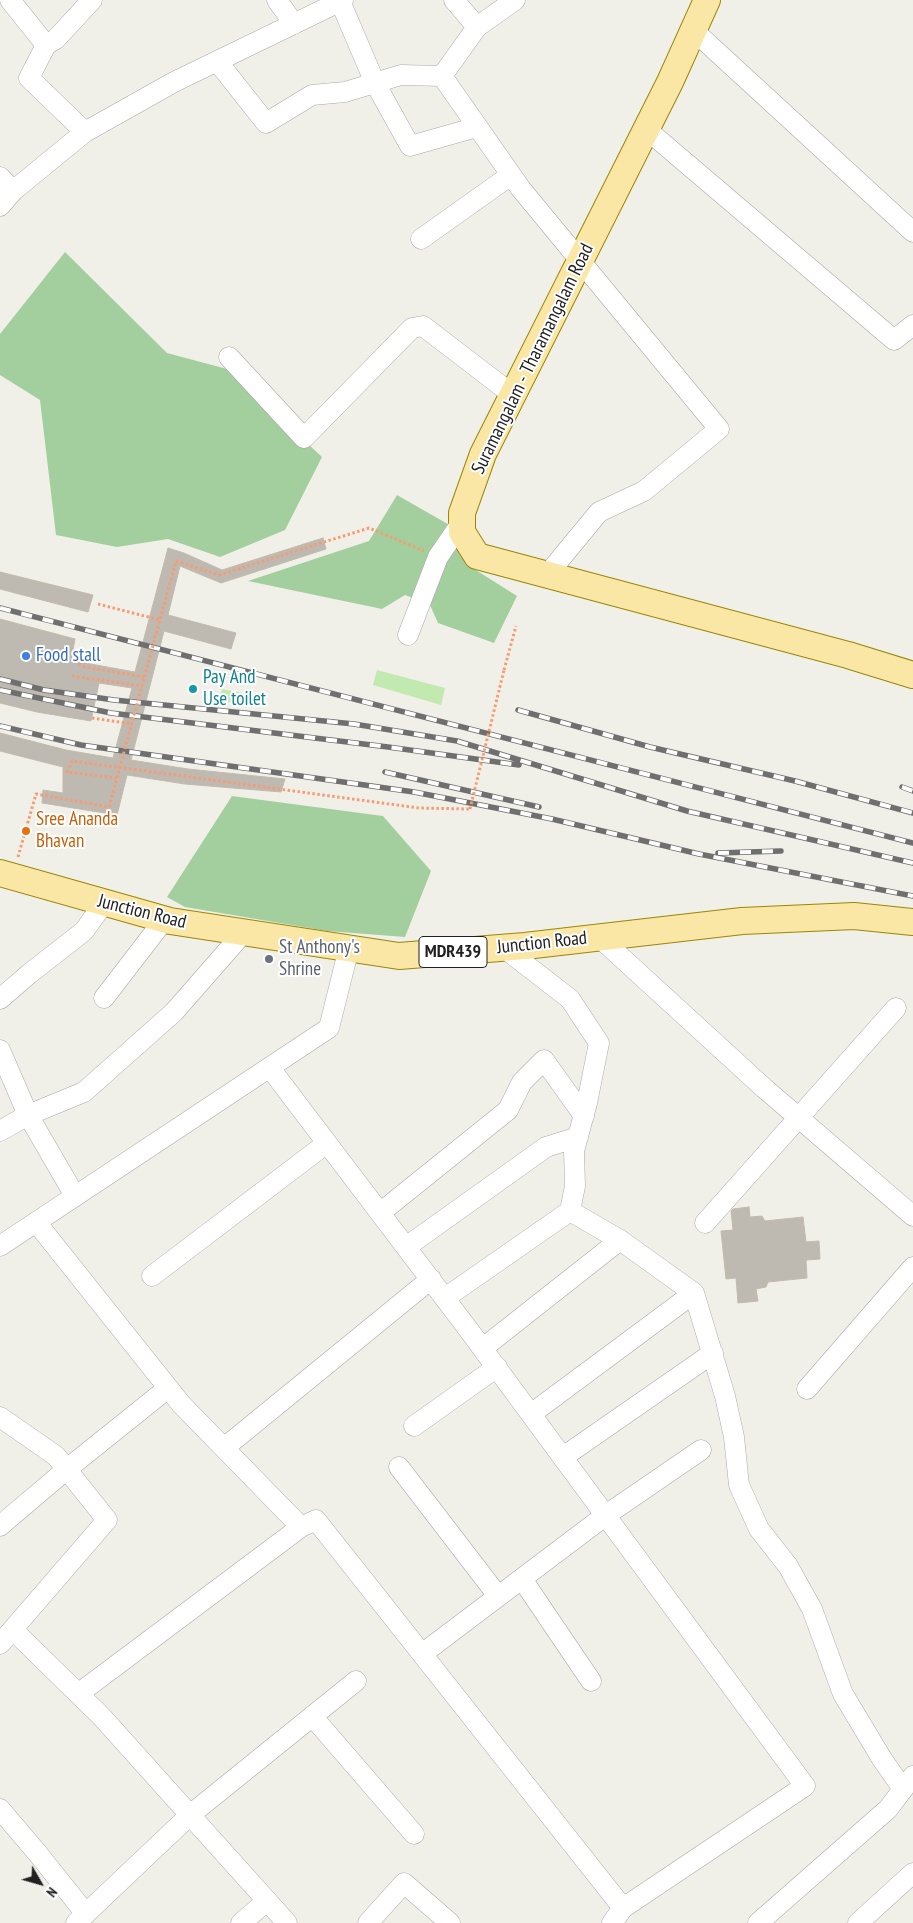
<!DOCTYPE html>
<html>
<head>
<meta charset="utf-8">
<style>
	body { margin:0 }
	#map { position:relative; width:913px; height:1923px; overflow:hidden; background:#f1f0e8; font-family:"PT Sans Narrow",sans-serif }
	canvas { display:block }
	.north { position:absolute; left:15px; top:1858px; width:50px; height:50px; -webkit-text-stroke:4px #fff; paint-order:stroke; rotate:128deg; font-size:14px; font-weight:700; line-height:20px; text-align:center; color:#212121 }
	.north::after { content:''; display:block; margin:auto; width:18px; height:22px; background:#212121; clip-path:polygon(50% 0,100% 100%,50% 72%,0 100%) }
</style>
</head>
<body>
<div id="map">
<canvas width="913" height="1923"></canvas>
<div class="north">N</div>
</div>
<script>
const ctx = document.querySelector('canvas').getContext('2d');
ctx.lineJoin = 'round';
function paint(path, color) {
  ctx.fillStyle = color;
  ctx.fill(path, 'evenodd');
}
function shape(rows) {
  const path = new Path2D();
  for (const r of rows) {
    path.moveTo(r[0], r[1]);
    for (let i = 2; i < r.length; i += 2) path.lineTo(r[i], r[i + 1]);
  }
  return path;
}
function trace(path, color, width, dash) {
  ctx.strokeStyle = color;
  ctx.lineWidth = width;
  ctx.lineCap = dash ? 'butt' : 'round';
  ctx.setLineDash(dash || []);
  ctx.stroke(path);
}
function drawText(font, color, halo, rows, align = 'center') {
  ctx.font = font + ' "PT Sans Narrow",sans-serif';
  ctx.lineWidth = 4;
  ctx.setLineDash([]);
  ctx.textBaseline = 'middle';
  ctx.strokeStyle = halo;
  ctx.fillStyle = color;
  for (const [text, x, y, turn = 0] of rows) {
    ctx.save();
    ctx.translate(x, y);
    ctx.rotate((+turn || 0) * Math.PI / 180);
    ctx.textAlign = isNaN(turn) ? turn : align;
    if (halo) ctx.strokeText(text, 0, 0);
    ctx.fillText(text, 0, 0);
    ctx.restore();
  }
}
paint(shape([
	[377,670,445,688,441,705,373,685],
	[222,689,252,695,250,706,219,700]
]), '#c1e9b0');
paint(shape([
	[65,252,167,353,227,369,322,457,285,530,220,557,168,539,117,547,56,535,40,400,0,375,0,334],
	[397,495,453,527,471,567,517,596,494,643,438,623,430,605,405,595,382,609,248,581,369,541],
	[232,796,383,816,431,871,405,937,327,931,185,907,167,897]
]), '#a3cf9e');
const building = shape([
	[323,538,326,549,221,583,180,566,168,615,236,633,231,649,164,631,131,760,188,769,285,779,281,792,185,784,127,775,117,815,42,803,43,790,63,793,63,767,0,751,0,733,66,750,113,758,132,688,99,683,91,721,37,712,0,703,0,619,75,639,72,655,85,663,135,672,168,548,184,553,222,570,323,538],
	[0,572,93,595,88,612,0,589,0,572],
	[749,1207,750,1217,762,1216,765,1221,803,1217,806,1242,819,1241,820,1259,806,1260,807,1278,768,1282,766,1287,756,1289,758,1301,738,1303,736,1278,726,1279,721,1231,733,1230,731,1211,733,1209,749,1207]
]);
paint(building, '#beb9b1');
trace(building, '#c3baab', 1);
const minor = shape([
	[10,0,46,45],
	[277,0,294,24],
	[454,0,477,27,515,0],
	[340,1,375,83,410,146,477,127],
	[477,27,442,76,521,189,719,429,644,491,599,512,547,575],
	[693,30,913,232],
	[217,61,266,123,312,95,345,92,401,75,442,76],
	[646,129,894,340,913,325],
	[85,132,174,82,343,0],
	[0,177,13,191],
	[0,206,13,191,85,132,29,78,46,45,56,39,92,0],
	[421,239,511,175],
	[229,357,304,438,412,328,423,326,513,395],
	[408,635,438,557,462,522],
	[599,937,764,1088,913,1216],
	[504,948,570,999,599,1043,587,1103,574,1151,575,1186,570,1211,620,1240,694,1293,725,1396,734,1437,739,1485,759,1529,788,1566,812,1609,843,1694,882,1759,903,1789],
	[104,998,164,920],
	[0,999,29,974,84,931,104,903],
	[0,1050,28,1115,75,1196],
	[270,1068,468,1329,805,1786,623,1908],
	[0,1131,28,1115,84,1092,174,1012,244,932],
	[380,1213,508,1110,522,1082,544,1060,584,1116],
	[36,1222,181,1404,301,1527,316,1520,623,1908,612,1923],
	[705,1223,896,1008],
	[0,1246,329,1028,349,948],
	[406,1247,546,1147,578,1137],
	[152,1276,327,1143],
	[445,1298,570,1211],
	[483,1348,620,1240],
	[807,1389,913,1267],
	[531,1414,694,1293],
	[0,1417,56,1456,107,1520,0,1644],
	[414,1426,497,1367],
	[224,1448,431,1279],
	[563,1457,713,1353],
	[399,1467,498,1596],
	[0,1526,67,1469,168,1388],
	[522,1579,591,1681],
	[13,1630,101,1716,287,1923],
	[422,1654,606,1515,701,1450],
	[78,1694,301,1527],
	[312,1716,414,1834],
	[0,1809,39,1855,86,1914],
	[76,1923,190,1815,356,1681],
	[241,1923,267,1901],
	[368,1923,404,1883,450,1923],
	[758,1923,888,1809,913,1776],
	[858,1923,913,1873]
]);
const major = shape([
	[707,0,670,82,483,454,462,513,462,532,477,556,848,655,913,675],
	[0,873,170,921,399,956,525,946,742,921,854,916,913,922]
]);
trace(minor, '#a8a8a8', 21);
trace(major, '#9a8704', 28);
trace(shape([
	[176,561,219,575,369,528,424,551],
	[98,604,160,620],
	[75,660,85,667,144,677],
	[504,670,516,626],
	[72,676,142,686],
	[92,718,132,724],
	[117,778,67,772,72,761,419,808,470,809],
	[18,857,36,794,109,807]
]), '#f69c74', 3, [2.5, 2.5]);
trace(minor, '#fff', 20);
trace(major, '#fae6a5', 26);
const rail = shape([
	[0,608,913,843],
	[0,679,44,690,114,700,354,724,457,741,687,811,913,863],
	[0,690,111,713,388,747,519,765],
	[518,710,650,747,795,781,913,813],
	[0,726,81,745,414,792,552,819,699,854,913,896],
	[385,772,539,807],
	[902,787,913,791],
	[718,853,781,851]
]);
trace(rail, '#6f6f6f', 5.5);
trace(rail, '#fff', 4, [11]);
trace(shape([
	[109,807,176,561],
	[470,809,504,670]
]), '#f69c74', 3, [2.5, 2.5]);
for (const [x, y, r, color] of [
	[26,656,5,"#3f7fe0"],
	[193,689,5,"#0f9aa8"],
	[26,831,5,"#e8710a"],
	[269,959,5,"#6b7280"]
]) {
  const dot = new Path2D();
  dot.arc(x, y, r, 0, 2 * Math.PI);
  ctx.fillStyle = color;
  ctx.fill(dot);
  trace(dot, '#fff', 2);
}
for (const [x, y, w] of [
	[453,952,68]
]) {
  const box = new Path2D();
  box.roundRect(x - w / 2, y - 15.5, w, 31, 4);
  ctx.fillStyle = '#fff';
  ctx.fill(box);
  trace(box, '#212121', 1);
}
drawText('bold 18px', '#212121', null, [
	["MDR439",453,952]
]);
drawText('19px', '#212121', '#fff', [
	["Suramangalam - Tharamangalam Road",533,359,-64],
	["Junction Road",142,912,14],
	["Junction Road",542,943,-6]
]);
drawText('19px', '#366cbe', '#fff', [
	["Food stall",36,656]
], 'left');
drawText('19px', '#0d838f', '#fff', [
	["Pay And",203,678],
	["Use toilet",203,700]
], 'left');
drawText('19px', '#c56008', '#fff', [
	["Sree Ananda",36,820],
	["Bhavan",36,842]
], 'left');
drawText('19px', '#5b616d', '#fff', [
	["St Anthony's",279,948],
	["Shrine",279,970]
], 'left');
</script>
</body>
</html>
